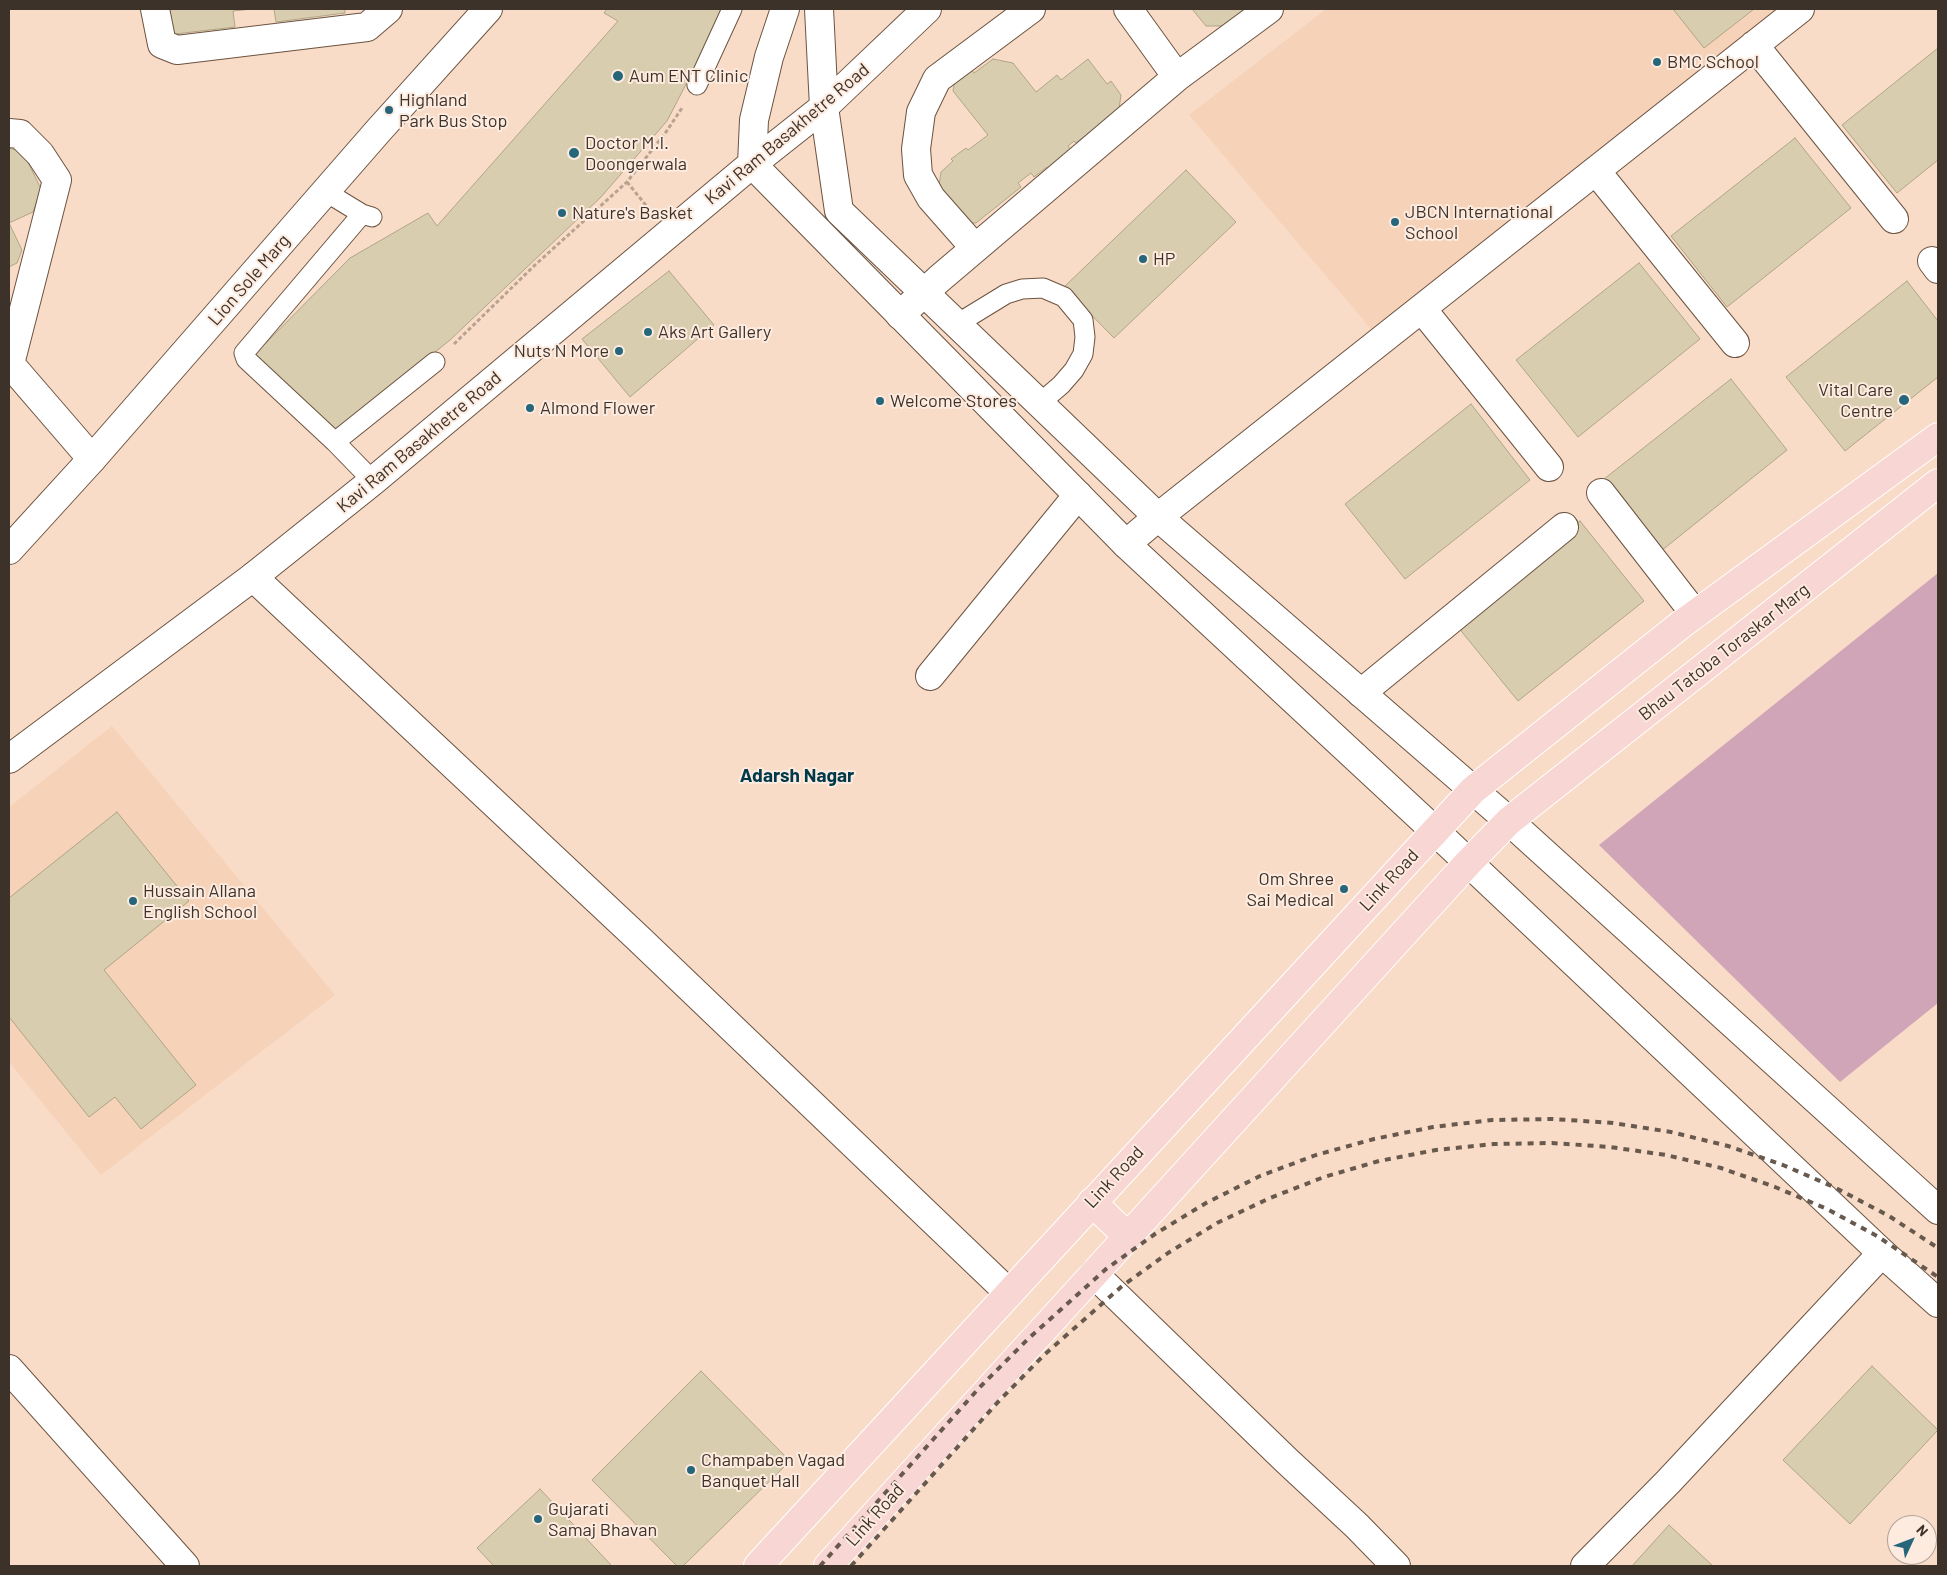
<!DOCTYPE html>
<html>
<head>
<meta charset="utf-8">
<style>
	body { margin:0 }
	#map { position:relative; width:1947px; height:1575px; overflow:hidden; background:#f9dcc7; font-family:Barlow,sans-serif }
	canvas { display:block }
	.frame { position:absolute; inset:0; border:10px solid #3d322a; pointer-events:none }
	.north { position:absolute; left:1887px; top:1515px; width:50px; height:50px; box-sizing:border-box; background:#feebdf; border:1px solid #b1a197; border-radius:50%; rotate:47deg; font-size:14px; font-weight:700; line-height:20px; text-align:center; color:#3d322a }
	.north::after { content:''; display:block; margin:auto; width:18px; height:22px; background:#26667b; clip-path:polygon(50% 0,100% 100%,50% 72%,0 100%) }
</style>
</head>
<body>
<div id="map">
<canvas width="1947" height="1575"></canvas>
<div class="frame"></div>
<div class="north">N</div>
</div>
<script>
const ctx = document.querySelector('canvas').getContext('2d');
ctx.lineJoin = 'round';
function paint(path, color) {
  ctx.fillStyle = color;
  ctx.fill(path, 'evenodd');
}
function shape(rows) {
  const path = new Path2D();
  for (const r of rows) {
    path.moveTo(r[0], r[1]);
    for (let i = 2; i < r.length; i += 2) path.lineTo(r[i], r[i + 1]);
  }
  return path;
}
function trace(path, color, width, dash) {
  ctx.strokeStyle = color;
  ctx.lineWidth = width;
  ctx.lineCap = dash ? 'butt' : 'round';
  ctx.setLineDash(dash || []);
  ctx.stroke(path);
}
function drawText(font, color, halo, rows, align = 'center') {
  ctx.font = font + ' Barlow,sans-serif';
  ctx.lineWidth = 4;
  ctx.setLineDash([]);
  ctx.textBaseline = 'middle';
  ctx.strokeStyle = halo;
  ctx.fillStyle = color;
  for (const [text, x, y, turn = 0] of rows) {
    ctx.save();
    ctx.translate(x, y);
    ctx.rotate((+turn || 0) * Math.PI / 180);
    ctx.textAlign = isNaN(turn) ? turn : align;
    if (halo) ctx.strokeText(text, 0, 0);
    ctx.fillText(text, 0, 0);
    ctx.restore();
  }
}
paint(shape([
	[1326,9,1777,9,1646,115,1372,330,1189,115],
	[112,726,335,995,101,1175,9,1062,9,807]
]), '#f6d2b8');
paint(shape([
	[1938,573,1938,1003,1840,1082,1599,845]
]), '#d1a5b8');
const building = shape([
	[164,9,252,9,233,11,235,27,167,35,164,9],
	[274,9,345,9,345,13,276,22,274,9],
	[607,9,725,9,667,121,601,197,450,340,333,435,251,358,350,258,428,213,437,226,618,21,604,13,607,9],
	[1192,9,1245,9,1224,26,1206,26,1192,9],
	[1673,9,1754,9,1704,48,1673,9],
	[1938,48,1938,160,1897,193,1842,125,1938,48],
	[993,59,1013,63,1036,92,1057,75,1061,80,1088,59,1107,84,1111,81,1121,95,1119,109,1076,143,1074,141,1068,146,1074,153,1051,171,1047,167,1034,177,1031,173,1018,183,1021,187,976,223,962,223,938,192,941,172,953,161,951,159,966,148,968,150,988,135,953,91,955,79,970,67,974,73,993,59],
	[1795,138,1851,208,1727,307,1671,236,1795,138],
	[9,148,23,152,41,189,33,212,9,223,22,250,17,263,9,267,9,148],
	[1186,170,1236,222,1114,338,1064,287,1186,170],
	[1639,263,1700,339,1578,437,1516,360,1639,263],
	[669,271,714,325,630,397,582,339,669,271],
	[1907,281,1938,321,1938,377,1845,451,1786,377,1907,281],
	[1731,379,1787,450,1661,551,1604,479,1731,379],
	[1471,404,1530,480,1405,579,1345,504,1471,404],
	[1580,521,1644,601,1518,701,1453,621,1580,521],
	[117,812,189,901,104,970,196,1085,141,1129,115,1097,89,1117,9,1017,9,898,117,812],
	[1872,1366,1938,1430,1850,1524,1783,1460,1872,1366],
	[701,1371,790,1461,683,1566,677,1566,592,1480,701,1371],
	[540,1489,612,1566,494,1566,477,1548,540,1489],
	[1669,1525,1713,1566,1632,1566,1669,1525]
]);
paint(building, '#d8cdae');
trace(building, '#afa587', 1);
const lane = shape([
	[697,85,732,9],
	[326,192,362,214,372,217],
	[362,214,244,353,246,359,335,442,373,481],
	[957,324,1006,294,1022,289,1043,288,1064,297,1083,320,1085,337,1083,354,1074,370,1061,385,1040,403],
	[335,442,435,362]
]);
const street = shape([
	[155,9,162,44,177,50,367,27,388,9],
	[1128,9,1177,77],
	[1754,45,1894,219],
	[9,133,20,134,40,154,57,180,10,364],
	[1596,171,1735,343],
	[975,248,931,198,918,175,916,149,921,112,937,79,1031,9],
	[1932,261,1938,269],
	[1422,309,1549,467],
	[900,315,939,279,1177,77,1269,9],
	[10,364,92,459],
	[1601,493,1695,614],
	[1126,544,1158,517,1800,9],
	[253,577,638,938,1009,1293],
	[930,676,1078,495],
	[1361,693,1564,527],
	[1094,1274,1286,1460,1357,1526,1396,1566],
	[9,1369,185,1566],
	[1585,1566,1668,1482,1882,1253]
]);
const secondary = shape([
	[785,9,769,57,754,120,752,164,1126,544,1435,831,1882,1253,1938,1303],
	[819,9,824,107,839,211,1158,517,1509,821,1938,1210],
	[9,550,92,459,379,130,488,9],
	[9,759,253,577,373,481,752,164,824,107,927,9]
]);
const primary = shape([
	[1092,1202,1128,1237],
	[758,1566,1473,790,1683,623,1938,437],
	[828,1566,1468,863,1509,821,1938,483]
]);
trace(lane, '#6c5341', 21);
trace(street, '#6c5341', 30);
trace(secondary, '#6c5341', 30);
trace(primary, '#fff', 30);
trace(shape([
	[627,182,649,209],
	[454,344,535,265,627,182,666,132,682,108]
]), '#b8a291', 3, [4, 2.5]);
trace(lane, '#fff', 19);
trace(street, '#fff', 28);
trace(secondary, '#fff', 28);
trace(primary, '#f8d6d3', 28);
trace(shape([
	[820,1566,980,1387,1028,1339,1106,1269,1155,1234,1206,1203,1260,1176,1316,1155,1374,1139,1433,1127,1492,1120,1553,1119,1613,1123,1671,1132,1728,1146,1783,1165,1836,1188,1889,1216,1938,1248],
	[851,1566,997,1403,1044,1355,1121,1287,1168,1253,1217,1223,1270,1198,1324,1177,1379,1161,1436,1150,1494,1144,1552,1143,1610,1147,1666,1155,1721,1168,1775,1187,1827,1209,1877,1236,1938,1277]
]), '#68594e', 4, [6, 6]);
for (const [x, y, r, color] of [
	[1657,62,5,"#26667b"],
	[618,76,6,"#26667b"],
	[389,110,5,"#26667b"],
	[574,153,6,"#26667b"],
	[562,213,5,"#26667b"],
	[1395,222,5,"#26667b"],
	[1143,259,5,"#26667b"],
	[648,332,5,"#26667b"],
	[619,351,5,"#26667b"],
	[1904,400,6,"#26667b"],
	[880,401,5,"#26667b"],
	[530,408,5,"#26667b"],
	[1344,889,5,"#26667b"],
	[133,901,5,"#26667b"],
	[691,1470,5,"#26667b"],
	[538,1519,5,"#26667b"]
]) {
  const dot = new Path2D();
  dot.arc(x, y, r, 0, 2 * Math.PI);
  ctx.fillStyle = color;
  ctx.fill(dot);
  trace(dot, '#feebdf', 2);
}
drawText('18px', '#3d322a', '#feebdf', [
	["BMC School",1667,62],
	["Aum ENT Clinic",629,76],
	["Highland",399,100],
	["Park Bus Stop",399,121],
	["Doctor M.I.",585,143],
	["Doongerwala",585,164],
	["JBCN International",1405,212],
	["School",1405,233],
	["Nature's Basket",572,213],
	["HP",1153,259],
	["Aks Art Gallery",658,332],
	["Nuts N More",609,351,"right"],
	["Vital Care",1893,390,"right"],
	["Centre",1893,411,"right"],
	["Welcome Stores",890,401],
	["Almond Flower",540,408],
	["Om Shree",1334,879,"right"],
	["Sai Medical",1334,900,"right"],
	["Hussain Allana",143,891],
	["English School",143,912],
	["Champaben Vagad",701,1460],
	["Banquet Hall",701,1481],
	["Gujarati",548,1509],
	["Samaj Bhavan",548,1530]
], 'left');
drawText('18px', '#3d322a', '#feebdf', [
	["Kavi Ram Basakhetre Road",787,134,-40],
	["Lion Sole Marg",249,280,-49],
	["Kavi Ram Basakhetre Road",419,442,-40],
	["Bhau Tatoba Toraskar Marg",1724,652,-38],
	["Link Road",1389,880,-47],
	["Link Road",1114,1177,-47],
	["Link Road",875,1515,-48]
]);
drawText('bold 19px', '#00394a', '#feebdf', [
	["Adarsh Nagar",797,776]
]);
</script>
</body>
</html>
